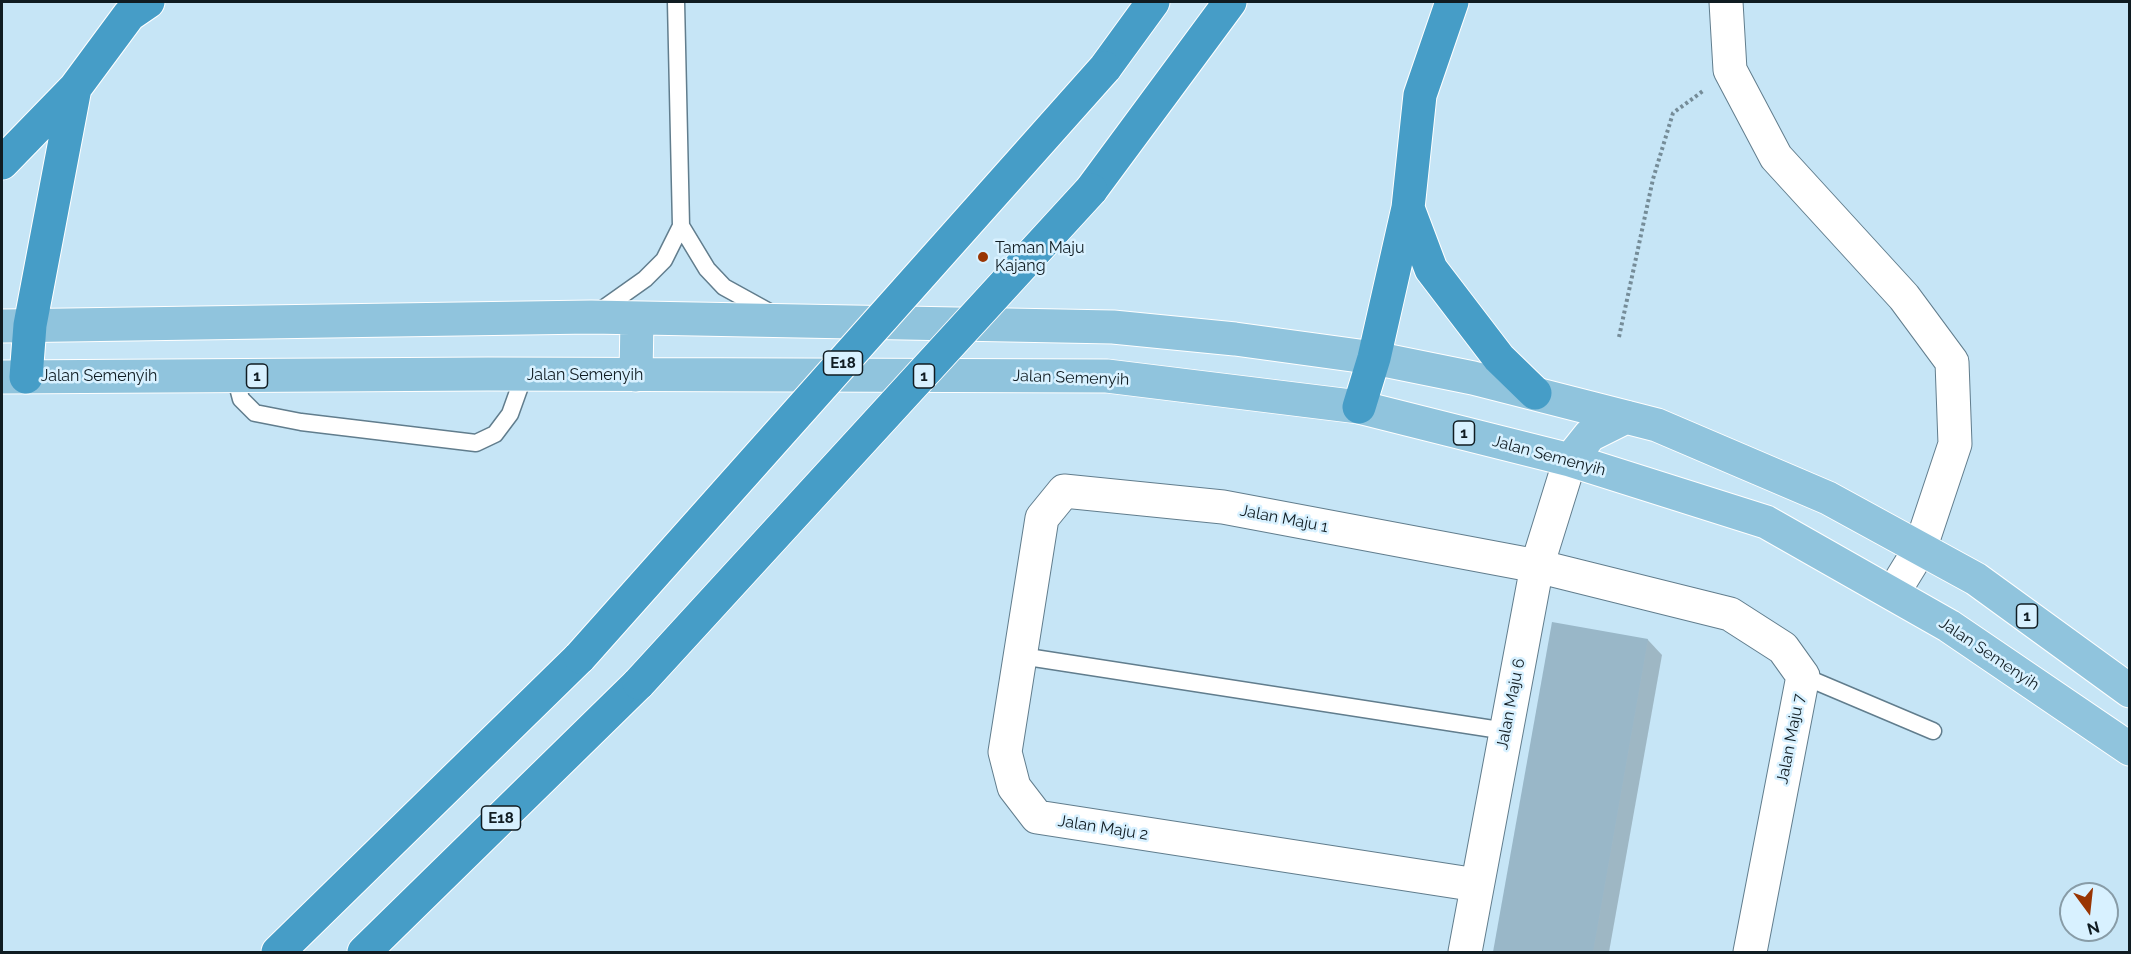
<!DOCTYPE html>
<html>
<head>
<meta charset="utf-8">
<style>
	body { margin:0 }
	#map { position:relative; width:2131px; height:954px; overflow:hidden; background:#c6e5f6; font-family:Raleway,sans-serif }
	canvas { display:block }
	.frame { position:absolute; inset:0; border:3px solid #101c22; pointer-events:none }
	.north { position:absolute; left:2059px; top:882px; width:60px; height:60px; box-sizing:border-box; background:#d8f1ff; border:2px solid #889ca7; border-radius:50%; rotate:165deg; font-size:16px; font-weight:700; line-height:24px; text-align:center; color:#101c22 }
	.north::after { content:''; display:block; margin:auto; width:21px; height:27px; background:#993503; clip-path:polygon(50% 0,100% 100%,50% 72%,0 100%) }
</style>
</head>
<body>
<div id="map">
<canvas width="2131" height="954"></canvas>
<div class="frame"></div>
<div class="north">N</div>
</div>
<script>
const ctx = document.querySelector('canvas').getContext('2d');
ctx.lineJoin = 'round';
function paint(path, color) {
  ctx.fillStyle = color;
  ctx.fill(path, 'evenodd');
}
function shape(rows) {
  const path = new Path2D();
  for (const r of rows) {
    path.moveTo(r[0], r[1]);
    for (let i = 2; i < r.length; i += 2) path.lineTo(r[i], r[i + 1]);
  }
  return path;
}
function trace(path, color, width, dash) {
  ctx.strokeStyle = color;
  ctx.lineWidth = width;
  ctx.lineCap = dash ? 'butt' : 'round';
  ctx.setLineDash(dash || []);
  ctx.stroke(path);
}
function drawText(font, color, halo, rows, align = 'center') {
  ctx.font = font + ' Raleway,sans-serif';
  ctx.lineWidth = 5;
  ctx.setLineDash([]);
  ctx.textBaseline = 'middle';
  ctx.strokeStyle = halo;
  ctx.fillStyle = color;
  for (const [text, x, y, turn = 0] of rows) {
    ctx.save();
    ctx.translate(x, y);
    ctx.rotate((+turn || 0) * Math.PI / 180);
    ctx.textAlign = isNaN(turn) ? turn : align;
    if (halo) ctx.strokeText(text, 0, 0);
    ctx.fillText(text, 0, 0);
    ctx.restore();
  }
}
paint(shape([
	[1553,624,1648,640,1662,655,1609,952,1495,952]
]), '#0003');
paint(shape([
	[1552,622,1648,639,1593,952,1493,952]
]), '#99b7c8');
const lane = shape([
	[681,226,707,269,724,287,773,314],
	[597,313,645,279,664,260,681,226,676,2],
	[235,376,241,399,255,413,301,422,476,443,495,434,510,414,524,375],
	[1021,656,1506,731],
	[1803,676,1933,731]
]);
const street = shape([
	[1726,2,1730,70,1776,157,1904,297,1952,362,1955,444,1920,549,1893,593],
	[1477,885,1037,817,1014,787,1005,752,1042,518,1064,491,1223,507,1537,566,1730,614,1783,648,1803,676,1750,952],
	[1465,952,1537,566,1570,460]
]);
const primary = shape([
	[2,326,591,317,1113,327,1235,339,1374,358,1473,378,1657,425,1828,498,1976,579,2130,691],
	[636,375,637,319],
	[2,377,488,374,1107,376,1359,407,1570,460,1766,522,1949,626,2130,749],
	[1570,460,1590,435,1626,417]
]);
const highway = shape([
	[1105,68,1153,2],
	[2,163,75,88,129,15,148,2],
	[1091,190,1230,2],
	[1408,208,1431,269,1499,358,1535,393],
	[26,377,30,325,75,88],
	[1359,407,1374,358,1408,208,1420,95,1452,2],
	[278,952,580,657],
	[364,952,639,683]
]);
trace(lane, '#617d8d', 19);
trace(street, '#617d8d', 35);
trace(primary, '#fff', 35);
trace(highway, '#fff', 35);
trace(shape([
	[1619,337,1653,179,1673,113,1703,91]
]), '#758c98', 4, [3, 3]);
trace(lane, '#fff', 16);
trace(street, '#fff', 33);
trace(primary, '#90c4dd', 33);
trace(highway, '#469dc7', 33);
const highwayBridge = shape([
	[580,657,1105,68],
	[639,683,1091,190]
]);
trace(highwayBridge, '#fff', 35, []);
trace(highwayBridge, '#469dc7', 33);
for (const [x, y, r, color] of [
	[983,257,6,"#993503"]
]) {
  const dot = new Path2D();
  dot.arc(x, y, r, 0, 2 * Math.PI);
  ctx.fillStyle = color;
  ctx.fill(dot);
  trace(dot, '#d8f1ff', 2);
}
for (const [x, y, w] of [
	[843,363,39],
	[257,376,21],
	[924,376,21],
	[1464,433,21],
	[2027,616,21],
	[501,818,39]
]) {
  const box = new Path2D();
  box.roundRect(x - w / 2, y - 12, w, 24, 4.5);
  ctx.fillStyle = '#d8f1ff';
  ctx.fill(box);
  trace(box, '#101c22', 1.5);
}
drawText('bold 15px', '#101c22', null, [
	["E18",843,363],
	["1",257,376],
	["1",924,376],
	["1",1464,433],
	["1",2027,616],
	["E18",501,818]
]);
drawText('16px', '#101c22', '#d8f1ff', [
	["Taman Maju",995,248],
	["Kajang",995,266]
], 'left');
drawText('16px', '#101c22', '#d8f1ff', [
	["Jalan Semenyih",585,375],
	["Jalan Semenyih",99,376],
	["Jalan Semenyih",1071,378,2],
	["Jalan Semenyih",1549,456,15],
	["Jalan Maju 1",1284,519,11],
	["Jalan Semenyih",1989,654,34],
	["Jalan Maju 6",1511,704,-79],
	["Jalan Maju 7",1791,739,-79],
	["Jalan Maju 2",1103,828,9]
]);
</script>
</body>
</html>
